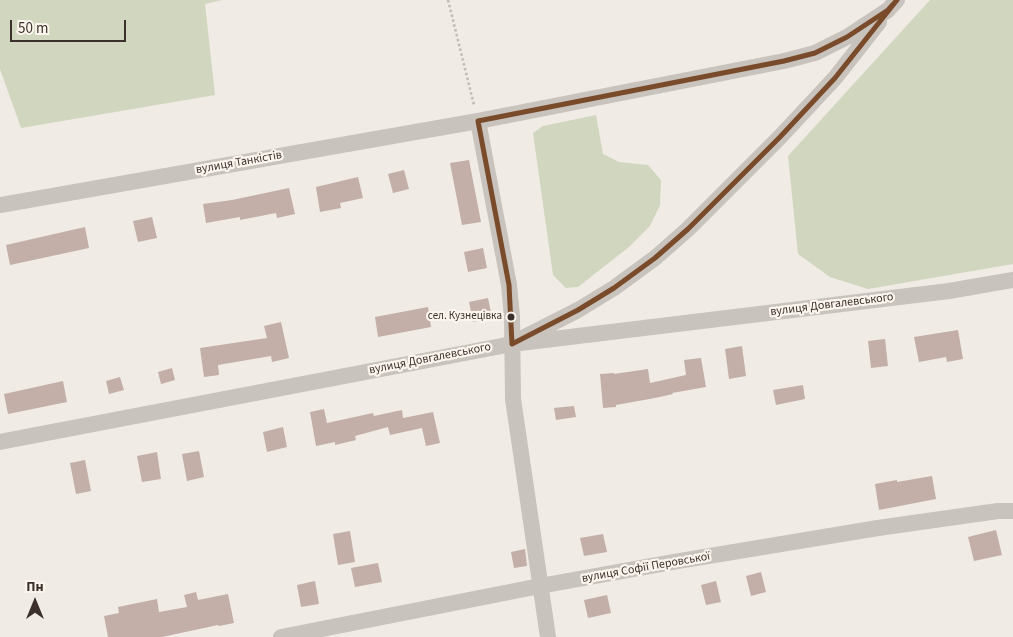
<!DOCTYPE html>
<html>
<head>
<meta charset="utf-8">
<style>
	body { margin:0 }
	#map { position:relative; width:1013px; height:637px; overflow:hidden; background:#f0ebe5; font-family:"Source Sans 3",sans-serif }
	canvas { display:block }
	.north { position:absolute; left:10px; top:577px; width:50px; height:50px; -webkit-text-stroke:4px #fbf5ee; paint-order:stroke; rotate:0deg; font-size:14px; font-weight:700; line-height:20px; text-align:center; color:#3b302b }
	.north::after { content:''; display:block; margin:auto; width:18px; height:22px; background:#3b302b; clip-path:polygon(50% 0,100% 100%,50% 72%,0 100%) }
	.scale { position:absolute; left:10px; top:20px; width:116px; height:22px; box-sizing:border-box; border:2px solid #3b302b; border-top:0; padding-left:6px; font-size:15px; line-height:18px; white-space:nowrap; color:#3b302b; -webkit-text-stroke:4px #fbf5ee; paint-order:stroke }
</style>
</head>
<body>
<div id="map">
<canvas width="1013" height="637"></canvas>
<div class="north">Пн</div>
<div class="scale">50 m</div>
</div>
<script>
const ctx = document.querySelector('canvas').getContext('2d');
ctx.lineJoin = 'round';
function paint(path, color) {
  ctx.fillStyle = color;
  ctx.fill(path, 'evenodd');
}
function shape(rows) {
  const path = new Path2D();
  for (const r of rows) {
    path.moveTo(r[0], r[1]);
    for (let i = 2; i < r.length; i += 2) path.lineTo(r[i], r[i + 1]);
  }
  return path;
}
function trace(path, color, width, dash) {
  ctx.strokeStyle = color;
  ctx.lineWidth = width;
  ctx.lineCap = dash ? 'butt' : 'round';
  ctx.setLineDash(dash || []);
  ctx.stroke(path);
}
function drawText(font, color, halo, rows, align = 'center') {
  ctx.font = font + ' "Source Sans 3",sans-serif';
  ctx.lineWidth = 4.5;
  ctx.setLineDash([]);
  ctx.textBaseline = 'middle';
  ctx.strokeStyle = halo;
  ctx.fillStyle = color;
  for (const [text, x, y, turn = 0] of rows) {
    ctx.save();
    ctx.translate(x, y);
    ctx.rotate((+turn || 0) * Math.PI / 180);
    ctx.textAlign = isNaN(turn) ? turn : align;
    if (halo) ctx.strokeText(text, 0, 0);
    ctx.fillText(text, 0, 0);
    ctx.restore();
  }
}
paint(shape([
	[0,0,222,0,205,4,215,95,21,128,0,69],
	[930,0,1013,0,1013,264,868,289,830,277,798,254,788,156],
	[596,115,603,154,619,162,648,165,661,180,660,205,650,226,629,247,578,287,566,288,553,275,533,133,543,126]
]), '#d1d6bf');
paint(shape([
	[469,160,481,222,462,225,450,163],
	[404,170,409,189,393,193,388,174],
	[358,177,363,198,340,203,341,208,320,212,316,187],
	[289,188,295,214,277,218,276,213,240,220,240,217,206,223,203,204,232,200],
	[152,217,157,238,138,242,133,221],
	[85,227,89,248,10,265,6,245],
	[483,248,487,268,468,272,464,252],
	[488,298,492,318,473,322,469,302],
	[428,307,431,327,378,337,375,317],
	[281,322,289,358,272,362,271,356,218,365,219,375,204,377,200,348,267,338,264,326],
	[958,330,963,359,947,362,946,357,919,362,914,337],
	[885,339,888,366,871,368,868,341],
	[742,346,746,376,729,379,725,349],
	[701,358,706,387,672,393,673,394,655,398,616,405,616,407,603,408,600,374,614,373,614,374,648,369,650,383,686,375,684,360],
	[172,368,175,380,161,384,158,372],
	[120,377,124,390,109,394,106,381],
	[63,381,67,402,8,414,4,394],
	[803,385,805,399,776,405,773,390],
	[574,406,576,417,556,420,554,408],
	[324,409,327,423,373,413,374,416,402,410,403,418,433,412,440,443,426,446,422,428,390,435,388,427,355,436,356,440,335,445,335,442,316,446,310,412],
	[283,427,287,447,267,452,263,432],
	[199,451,204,477,187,481,182,454],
	[157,452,161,479,142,482,137,456],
	[85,460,91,491,76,494,70,463],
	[932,476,936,499,879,510,875,484,897,480,897,482],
	[996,530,1002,555,974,561,968,537],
	[350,531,355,562,338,565,333,534],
	[603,534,607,552,584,556,580,538],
	[525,549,527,566,514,568,511,552],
	[378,563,382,582,355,587,351,568],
	[761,572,766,592,751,596,746,576],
	[315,581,319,604,301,607,297,585],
	[716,581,721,602,706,605,701,585],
	[196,592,198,600,228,594,234,623,219,626,218,625,162,637,108,637,104,616,119,613,118,607,157,599,159,612,187,607,184,595],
	[607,595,611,613,588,618,584,600]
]), '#c3afa7');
trace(shape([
	[448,0,474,105]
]), '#c2bbb6', 2.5, [2.5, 2.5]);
trace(shape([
	[478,121,509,285,512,317,513,399,548,637],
	[0,205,478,121,784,61,815,53,847,37,888,10,897,0],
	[523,338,578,310,614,288,655,258,688,229,780,137,835,78,879,22],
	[0,442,512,344,949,291,1013,280],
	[281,637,540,586,673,562,878,528,998,511,1013,511]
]), '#c9c3be', 16);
trace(shape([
	[897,0,835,78,780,137,688,229,655,258,614,288,578,310,512,344,509,285,478,121,784,61,815,53,847,37,888,10,897,0]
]), '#7a4b2a', 5);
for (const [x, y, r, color] of [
	[511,317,4.5,"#3b302b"]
]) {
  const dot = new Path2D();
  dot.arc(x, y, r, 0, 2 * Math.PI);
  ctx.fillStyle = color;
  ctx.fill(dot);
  trace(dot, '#fbf5ee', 2);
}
drawText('11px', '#3b302b', '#fbf5ee', [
	["сел. Кузнецівка",502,317]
], 'right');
drawText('12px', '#3b302b', '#fbf5ee', [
	["вулиця Танкістів",239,163,-10],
	["вулиця Довгалевського",832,305,-7],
	["вулиця Довгалевського",430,359,-11],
	["вулиця Софії Перовської",646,568,-10]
]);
</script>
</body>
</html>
